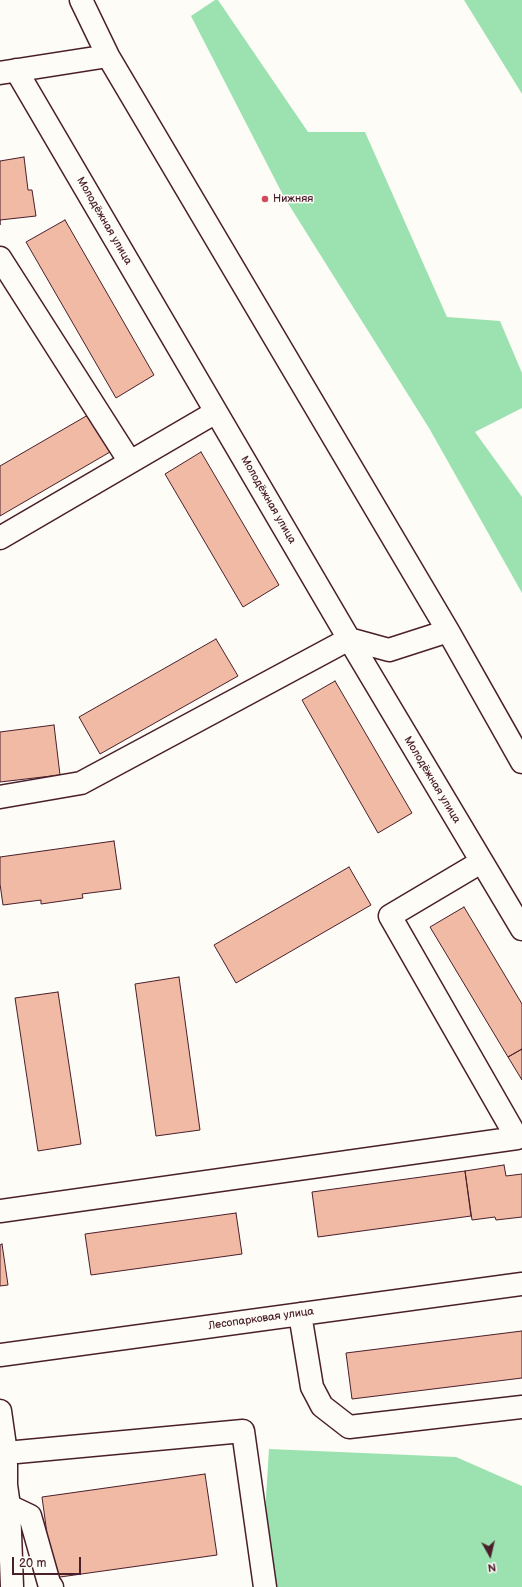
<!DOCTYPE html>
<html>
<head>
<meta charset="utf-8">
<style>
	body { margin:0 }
	#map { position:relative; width:522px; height:1587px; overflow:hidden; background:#fdfcf7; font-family:"Balsamiq Sans",sans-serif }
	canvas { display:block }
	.north { position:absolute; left:470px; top:1535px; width:40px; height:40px; -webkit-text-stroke:3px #fdfcf7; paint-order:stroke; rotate:172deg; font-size:11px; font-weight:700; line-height:16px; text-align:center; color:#4a1f2b }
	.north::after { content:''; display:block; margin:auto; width:14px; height:18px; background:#4a1f2b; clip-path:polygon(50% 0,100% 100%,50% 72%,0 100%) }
	.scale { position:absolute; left:12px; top:1557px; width:69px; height:18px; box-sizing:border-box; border:2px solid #4a1f2b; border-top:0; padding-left:5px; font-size:12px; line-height:14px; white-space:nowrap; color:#4a1f2b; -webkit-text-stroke:3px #fdfcf7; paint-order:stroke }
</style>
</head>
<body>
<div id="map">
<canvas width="522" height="1587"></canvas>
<div class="north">N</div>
<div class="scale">20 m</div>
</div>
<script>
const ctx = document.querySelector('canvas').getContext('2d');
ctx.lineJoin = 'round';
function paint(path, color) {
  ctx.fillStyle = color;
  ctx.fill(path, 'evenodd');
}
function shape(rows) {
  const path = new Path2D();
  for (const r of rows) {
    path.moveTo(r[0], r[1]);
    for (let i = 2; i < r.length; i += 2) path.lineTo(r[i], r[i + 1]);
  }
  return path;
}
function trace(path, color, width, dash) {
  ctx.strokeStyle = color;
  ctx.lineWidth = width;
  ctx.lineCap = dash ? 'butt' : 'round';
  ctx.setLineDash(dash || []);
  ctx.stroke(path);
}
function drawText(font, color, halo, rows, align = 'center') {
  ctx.font = font + ' "Balsamiq Sans",sans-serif';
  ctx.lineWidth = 3;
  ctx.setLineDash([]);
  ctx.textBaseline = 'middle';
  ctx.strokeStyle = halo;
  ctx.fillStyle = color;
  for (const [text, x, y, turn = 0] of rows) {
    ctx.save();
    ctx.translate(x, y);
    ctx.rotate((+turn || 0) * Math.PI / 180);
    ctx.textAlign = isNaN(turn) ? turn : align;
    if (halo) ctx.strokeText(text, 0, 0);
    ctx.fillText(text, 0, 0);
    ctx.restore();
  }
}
paint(shape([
	[215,0,218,0,308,132,365,132,447,317,500,321,522,373,522,408,475,432,522,497,522,593,429,428,284,197,191,16],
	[464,0,522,0,522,94],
	[269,1449,456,1457,522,1486,522,1587,267,1587,266,1497]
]), '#9be2b0');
const building = shape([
	[24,157,28,190,32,190,36,216,0,220,0,225,0,161,24,157],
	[65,220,154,375,116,398,26,242,65,220],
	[88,415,110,452,0,516,0,466,88,415],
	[201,452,279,585,243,607,165,474,201,452],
	[216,639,238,676,100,754,79,717,216,639],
	[335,681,412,813,378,833,302,700,335,681],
	[54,725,60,775,0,782,0,732,54,725],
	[114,841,121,889,82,894,83,898,41,904,41,900,3,905,0,884,0,857,114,841],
	[349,867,371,905,236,983,214,945,349,867],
	[464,907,522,1004,522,1049,508,1057,430,927,464,907],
	[179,977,200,1130,156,1136,135,984,179,977],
	[58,992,81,1144,38,1151,15,998,58,992],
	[522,1049,522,1080,508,1057,522,1049],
	[504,1165,506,1176,522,1174,522,1217,496,1220,495,1217,472,1220,465,1171,504,1165],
	[465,1171,471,1216,318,1237,312,1192,465,1171],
	[236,1213,242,1254,91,1275,85,1234,236,1213],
	[2,1244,8,1285,0,1286,0,1245,2,1244],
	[522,1331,522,1378,352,1399,346,1353,522,1331],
	[205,1474,217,1555,53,1578,42,1497,205,1474]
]);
paint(building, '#f0baa4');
trace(building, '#4a1f2b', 1);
const minor = shape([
	[81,0,108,56,448,631,522,762],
	[16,70,349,639,522,929],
	[0,73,108,56],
	[0,258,130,462],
	[0,538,216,412],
	[0,797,81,783,349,639,389,650,448,631],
	[0,1211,517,1138,390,916,481,862],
	[300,1314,312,1387,322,1406,349,1427,522,1407],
	[0,1355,522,1284],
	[0,1411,6,1453,243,1431,265,1587],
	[6,1453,6,1485,9,1506,12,1587],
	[9,1506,30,1516,49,1583,52,1587]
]);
trace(minor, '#4a1f2b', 25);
trace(minor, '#fdfcf7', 22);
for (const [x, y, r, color] of [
	[265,199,4,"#d1495b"]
]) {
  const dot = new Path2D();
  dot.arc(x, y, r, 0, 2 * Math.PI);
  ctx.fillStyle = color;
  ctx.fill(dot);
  trace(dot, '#fdfcf7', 1.5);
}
drawText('11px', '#4a1f2b', '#fdfcf7', [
	["Нижняя",273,199]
], 'left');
drawText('11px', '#4a1f2b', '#fdfcf7', [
	["Молодёжная улица",104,221,60],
	["Молодёжная улица",268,500,60],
	["Молодёжная улица",432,780,59],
	["Лесопарковая улица",261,1319,-8]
]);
</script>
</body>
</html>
